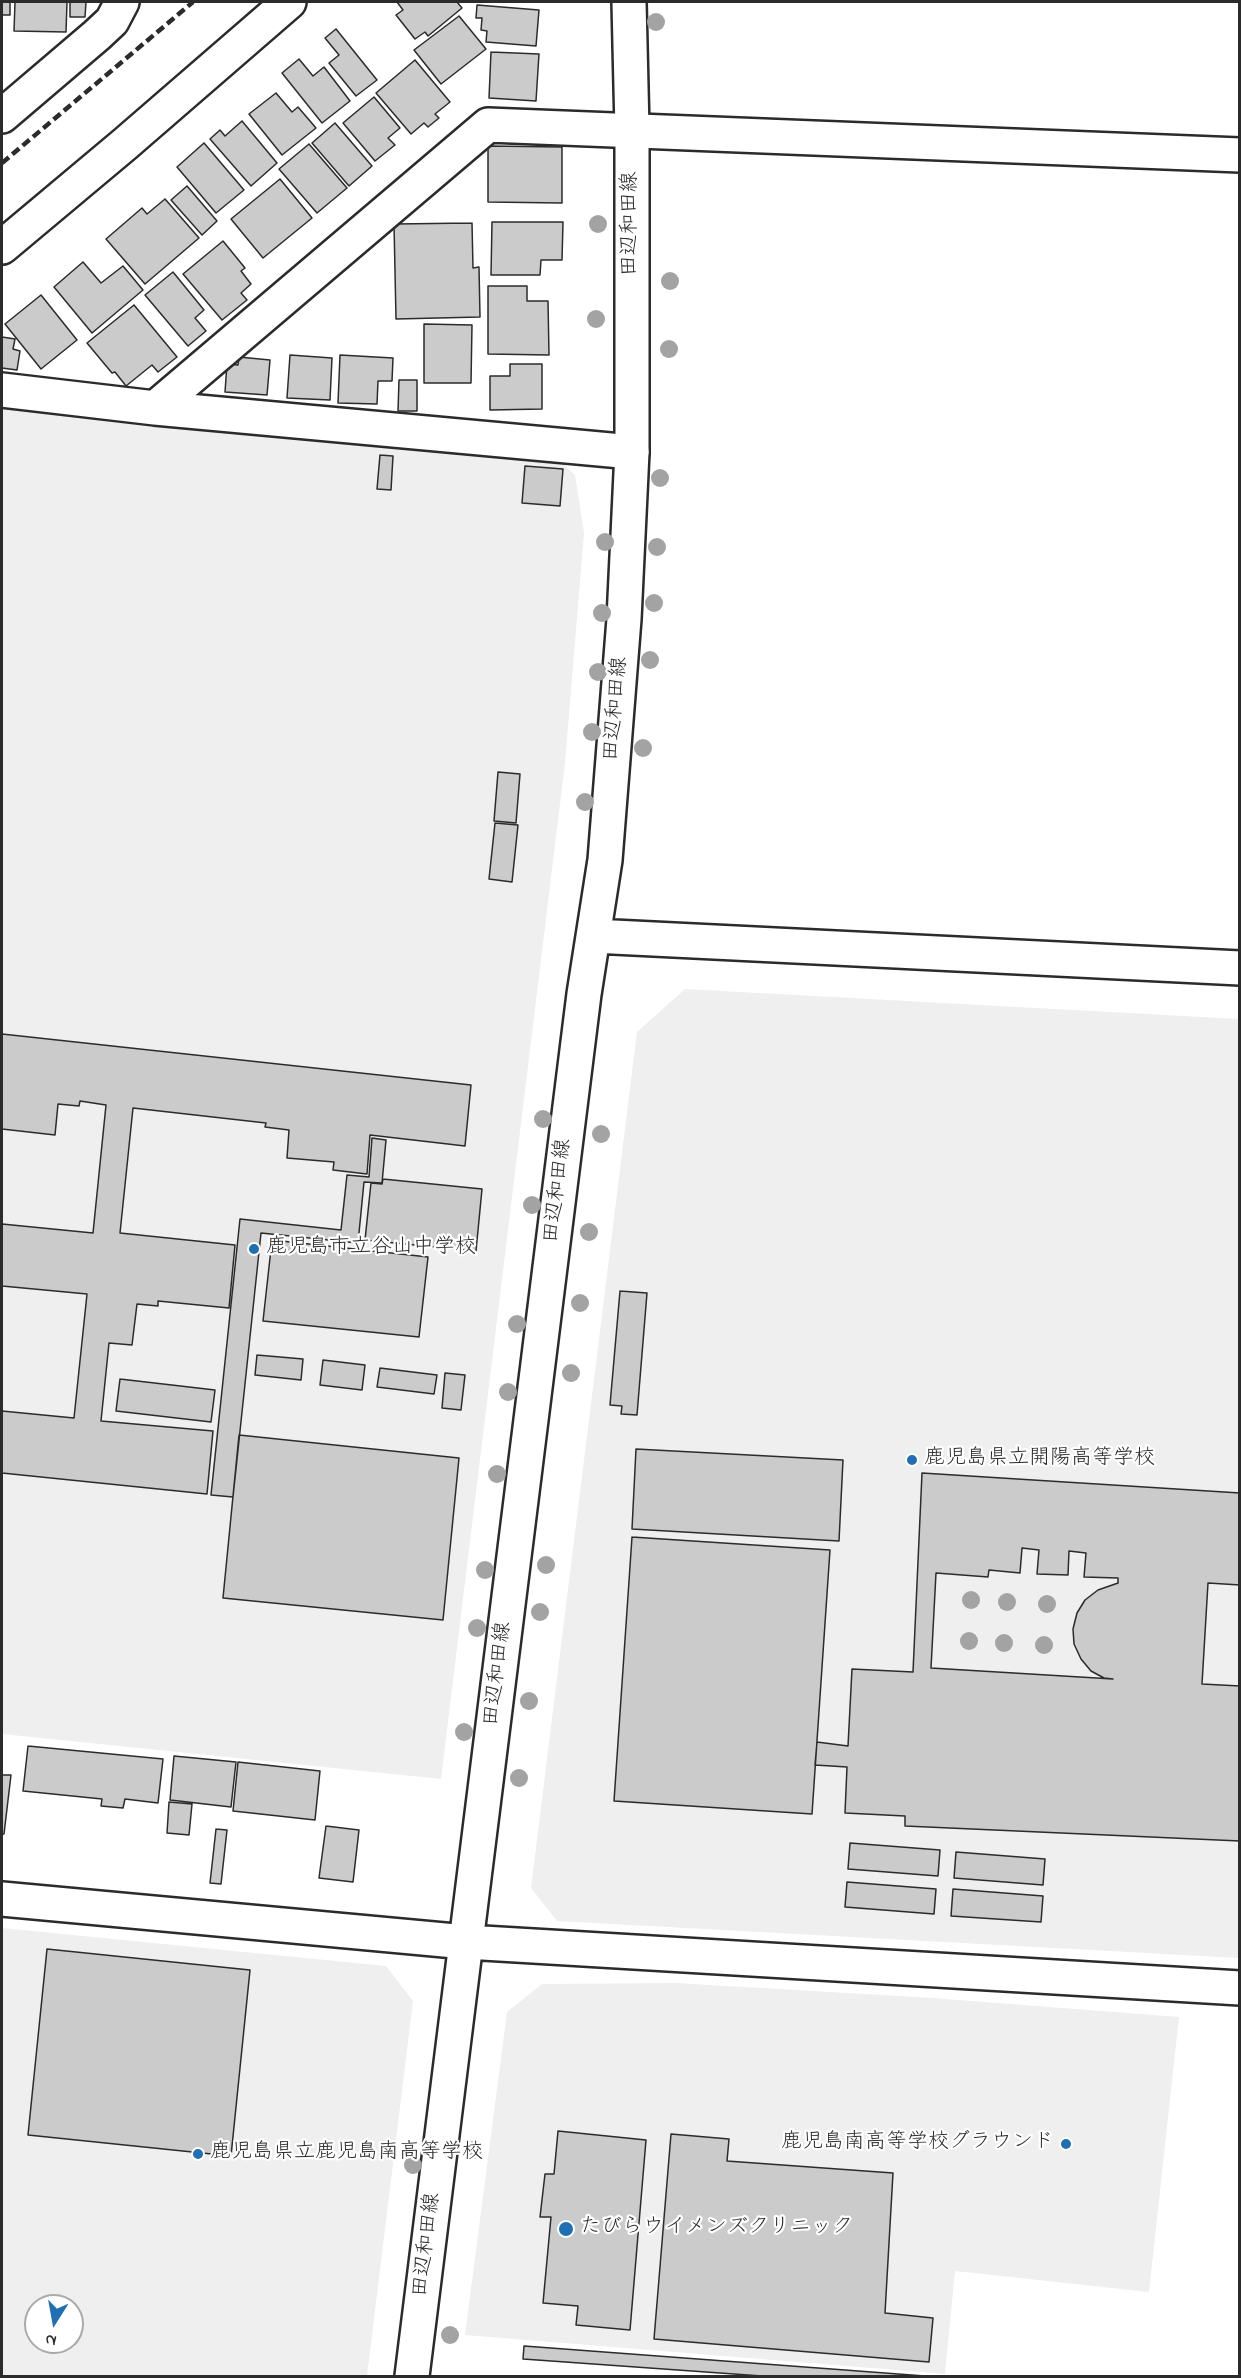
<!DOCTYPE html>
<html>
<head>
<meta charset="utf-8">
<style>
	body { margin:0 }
	#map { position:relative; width:1241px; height:2378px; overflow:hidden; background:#fff; font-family:"Indie Flower",sans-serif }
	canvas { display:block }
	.frame { position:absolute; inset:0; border:3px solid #2b2b2b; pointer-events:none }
	.north { position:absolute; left:24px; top:2294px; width:60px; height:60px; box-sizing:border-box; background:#fff; border:2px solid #aaa; border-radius:50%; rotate:191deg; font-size:16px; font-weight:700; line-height:24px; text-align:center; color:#2b2b2b }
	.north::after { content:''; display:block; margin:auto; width:21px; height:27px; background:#1f6fb2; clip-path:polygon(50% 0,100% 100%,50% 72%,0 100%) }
</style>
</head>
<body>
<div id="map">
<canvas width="1241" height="2378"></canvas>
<div class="frame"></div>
<div class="north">N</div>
</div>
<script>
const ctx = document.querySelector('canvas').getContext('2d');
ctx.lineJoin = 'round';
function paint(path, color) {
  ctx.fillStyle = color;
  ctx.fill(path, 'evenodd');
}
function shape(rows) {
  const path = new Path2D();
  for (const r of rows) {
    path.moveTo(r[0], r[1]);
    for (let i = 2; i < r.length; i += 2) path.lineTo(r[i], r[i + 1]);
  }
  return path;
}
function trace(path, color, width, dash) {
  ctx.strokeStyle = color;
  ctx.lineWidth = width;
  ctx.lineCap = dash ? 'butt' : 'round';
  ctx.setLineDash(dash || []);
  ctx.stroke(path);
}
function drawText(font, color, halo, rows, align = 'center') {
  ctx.font = font + ' "Indie Flower","Klee One",sans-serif';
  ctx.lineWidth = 4.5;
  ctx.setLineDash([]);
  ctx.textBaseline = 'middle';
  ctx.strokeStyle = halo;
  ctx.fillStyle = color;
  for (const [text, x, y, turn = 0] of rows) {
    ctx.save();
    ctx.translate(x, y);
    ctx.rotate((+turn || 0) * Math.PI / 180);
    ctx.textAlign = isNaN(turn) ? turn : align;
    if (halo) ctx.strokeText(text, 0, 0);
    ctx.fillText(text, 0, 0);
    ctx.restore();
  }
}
paint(shape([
	[2,408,559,460,575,475,584,533,565,763,441,1779,2,1734],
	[685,989,1239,1019,1239,1958,557,1921,531,1888,637,1032],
	[2,1928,386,1966,413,2001,367,2376,2,2376],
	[36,2306,72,2306,72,2342,36,2342],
	[676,1983,932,1998,1179,2017,1149,2292,955,2271,945,2374,465,2335,507,2012,542,1984]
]), '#efefef');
const building = shape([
	[2,2,10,2,10,15,2,15,2,2],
	[15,2,67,2,66,32,14,31,15,2],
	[70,2,86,2,85,17,70,17,70,2],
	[397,2,457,2,462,8,428,36,425,32,415,39,396,15,403,10,397,2],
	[477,5,539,10,536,46,486,42,487,31,481,30,482,18,476,18,477,5],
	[459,16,486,49,441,84,414,50,459,16],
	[336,29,377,80,356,96,329,63,339,55,325,38,336,29],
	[491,52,539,54,536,101,489,98,491,52],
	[299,59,313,76,324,67,350,101,322,123,282,73,299,59],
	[415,60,450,102,435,114,439,118,428,127,424,123,411,134,376,93,415,60],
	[276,93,292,112,298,107,316,128,282,155,249,114,276,93],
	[374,97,400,128,388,138,395,145,375,161,343,123,374,97],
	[242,121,277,163,251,186,210,139,220,130,225,136,242,121],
	[335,123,372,166,349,186,312,143,335,123],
	[204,143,244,190,216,213,177,167,204,143],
	[309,144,347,188,317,213,279,169,309,144],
	[488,146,562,147,562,203,488,202,488,146],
	[280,179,312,218,263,258,231,219,280,179],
	[187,186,217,221,202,235,171,200,187,186],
	[165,199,199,238,145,284,106,239,142,208,147,214,165,199],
	[492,222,563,222,562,260,541,260,540,275,491,275,492,222],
	[472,223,473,268,479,267,480,317,396,319,394,224,472,223],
	[223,241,245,268,241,271,251,284,241,293,247,300,222,320,183,274,223,241],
	[83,262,101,283,123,266,143,290,92,333,54,287,83,262],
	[173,272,204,310,195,318,206,331,188,346,145,295,173,272],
	[488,286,527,286,527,301,548,301,549,355,488,354,488,286],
	[41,295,77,340,41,369,5,324,41,295],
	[134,305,177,357,158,372,152,365,126,386,115,372,112,373,87,343,134,305],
	[424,324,472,325,471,383,424,383,424,324],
	[2,337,15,339,13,349,20,351,17,370,2,368,2,337],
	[290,355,332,358,330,400,287,398,290,355],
	[340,355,393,358,392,381,378,381,377,404,338,403,340,355],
	[239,357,270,360,267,395,225,392,227,364,238,365,239,357],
	[510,364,542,364,542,409,490,410,490,376,510,376,510,364],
	[399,380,417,380,417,411,398,411,399,380],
	[380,455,393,456,391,490,377,489,380,455],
	[525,466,563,469,560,506,522,503,525,466],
	[498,772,520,774,516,823,494,821,498,772],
	[495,823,518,825,512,882,489,879,495,823],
	[2,1034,471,1085,465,1146,370,1135,367,1174,333,1170,334,1162,287,1158,289,1130,265,1127,266,1123,133,1108,120,1233,235,1245,229,1308,158,1301,158,1306,137,1304,132,1345,109,1343,101,1421,213,1431,207,1494,2,1473,2,1411,74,1418,87,1294,2,1286,2,1224,93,1233,106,1105,80,1101,79,1106,58,1104,55,1135,2,1129,2,1034],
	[372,1138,386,1140,382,1183,364,1182,358,1243,261,1233,233,1497,211,1495,240,1219,341,1230,347,1175,369,1177,372,1138],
	[383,1179,482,1189,476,1251,365,1240,371,1183,382,1184,383,1179],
	[272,1240,428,1257,419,1337,263,1321,272,1240],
	[620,1291,647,1293,637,1415,621,1414,622,1406,610,1405,620,1291],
	[257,1355,303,1359,301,1380,255,1375,257,1355],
	[323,1360,365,1365,362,1390,320,1385,323,1360],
	[380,1368,437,1375,434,1394,377,1387,380,1368],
	[445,1373,465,1375,461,1410,442,1408,445,1373],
	[120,1379,215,1390,211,1422,116,1411,120,1379],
	[239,1435,459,1458,443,1620,223,1598,239,1435],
	[636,1449,843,1460,839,1541,632,1529,636,1449],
	[922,1473,1240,1493,1240,1585,1208,1583,1202,1684,1240,1686,1240,1841,905,1826,905,1816,845,1813,847,1767,815,1765,817,1742,848,1746,852,1669,913,1672,922,1473],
	[1022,1548,1039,1550,1037,1574,1068,1575,1069,1551,1086,1553,1084,1577,1118,1578,1118,1583,1098,1590,1085,1600,1077,1613,1073,1629,1074,1644,1081,1659,1091,1671,1104,1678,1113,1679,931,1668,936,1573,988,1577,989,1570,1020,1573,1022,1548],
	[632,1537,830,1550,812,1814,614,1801,632,1537],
	[28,1746,163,1759,158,1803,125,1799,123,1808,101,1806,102,1799,23,1791,28,1746],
	[174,1756,236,1762,231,1807,170,1800,174,1756],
	[238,1762,320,1771,315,1820,233,1811,238,1762],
	[2,1775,11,1775,4,1834,2,1834,2,1775],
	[169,1802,192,1804,189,1835,167,1833,169,1802],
	[326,1826,359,1830,353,1882,319,1878,326,1826],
	[216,1829,227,1830,221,1884,210,1883,216,1829],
	[850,1843,940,1850,938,1876,848,1869,850,1843],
	[956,1852,1045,1859,1043,1885,954,1878,956,1852],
	[847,1882,936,1889,934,1914,845,1907,847,1882],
	[953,1889,1043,1896,1041,1922,951,1916,953,1889],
	[47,1949,250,1970,231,2156,28,2135,47,1949],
	[558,2131,646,2140,630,2330,576,2325,578,2306,543,2303,551,2217,540,2217,545,2174,554,2174,558,2131],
	[671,2134,729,2139,727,2161,893,2173,885,2313,933,2318,929,2362,654,2339,671,2134],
	[524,2346,925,2376,762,2376,523,2359,524,2346]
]);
paint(building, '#cbcbcb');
trace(building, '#2b2b2b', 1.5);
const street = shape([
	[2,116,97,35,112,21,122,2],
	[2,390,155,408,632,452],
	[155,408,488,125,1240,155]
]);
const secondary = shape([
	[2,247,125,144,289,2],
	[593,936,1240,968],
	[2,1899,466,1942,1240,1988],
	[412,2376,584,994,605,860,624,619,632,452,632,130,629,2]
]);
trace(street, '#2b2b2b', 38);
trace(secondary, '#2b2b2b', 38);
trace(street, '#fff', 33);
trace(secondary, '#fff', 33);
trace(shape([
	[2,163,193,2]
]), '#2b2b2b', 4.5, [9, 4.5]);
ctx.fillStyle = '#a3a3a3';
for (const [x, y] of [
	[656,22],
	[598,224],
	[670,281],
	[596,319],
	[669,349],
	[660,478],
	[605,542],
	[657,547],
	[654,603],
	[602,613],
	[650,660],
	[598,672],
	[592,732],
	[643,748],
	[585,802],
	[543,1119],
	[601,1134],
	[532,1205],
	[589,1232],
	[580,1303],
	[517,1324],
	[571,1373],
	[508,1392],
	[497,1474],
	[546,1565],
	[485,1570],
	[971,1600],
	[1007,1602],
	[1047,1604],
	[540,1612],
	[477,1628],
	[969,1641],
	[1004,1643],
	[1044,1645],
	[529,1701],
	[464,1732],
	[519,1778],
	[473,2150],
	[413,2165],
	[450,2335]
]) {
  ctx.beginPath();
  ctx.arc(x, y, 9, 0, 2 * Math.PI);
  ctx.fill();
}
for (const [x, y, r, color] of [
	[254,1249,6,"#1f6fb2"],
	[912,1460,6,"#1f6fb2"],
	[1066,2144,6,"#1f6fb2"],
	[198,2154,6,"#1f6fb2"],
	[566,2229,8,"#1f6fb2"]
]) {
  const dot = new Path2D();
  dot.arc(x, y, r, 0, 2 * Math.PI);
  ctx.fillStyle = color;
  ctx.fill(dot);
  trace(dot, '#fff', 2);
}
drawText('21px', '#2b2b2b', '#fff', [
	["田辺和田線",632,224,-90],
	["田辺和田線",617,709,-85],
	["田辺和田線",559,1191,-83],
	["田辺和田線",499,1674,-83],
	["田辺和田線",428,2245,-83]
]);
drawText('21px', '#2b2b2b', '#fff', [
	["鹿児島市立谷山中学校",266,1249],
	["鹿児島県立開陽高等学校",924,1460],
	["鹿児島南高等学校グラウンド",1054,2144,"right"],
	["鹿児島県立鹿児島南高等学校",210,2154],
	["たびらウイメンズクリニック",580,2229]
], 'left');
</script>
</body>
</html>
